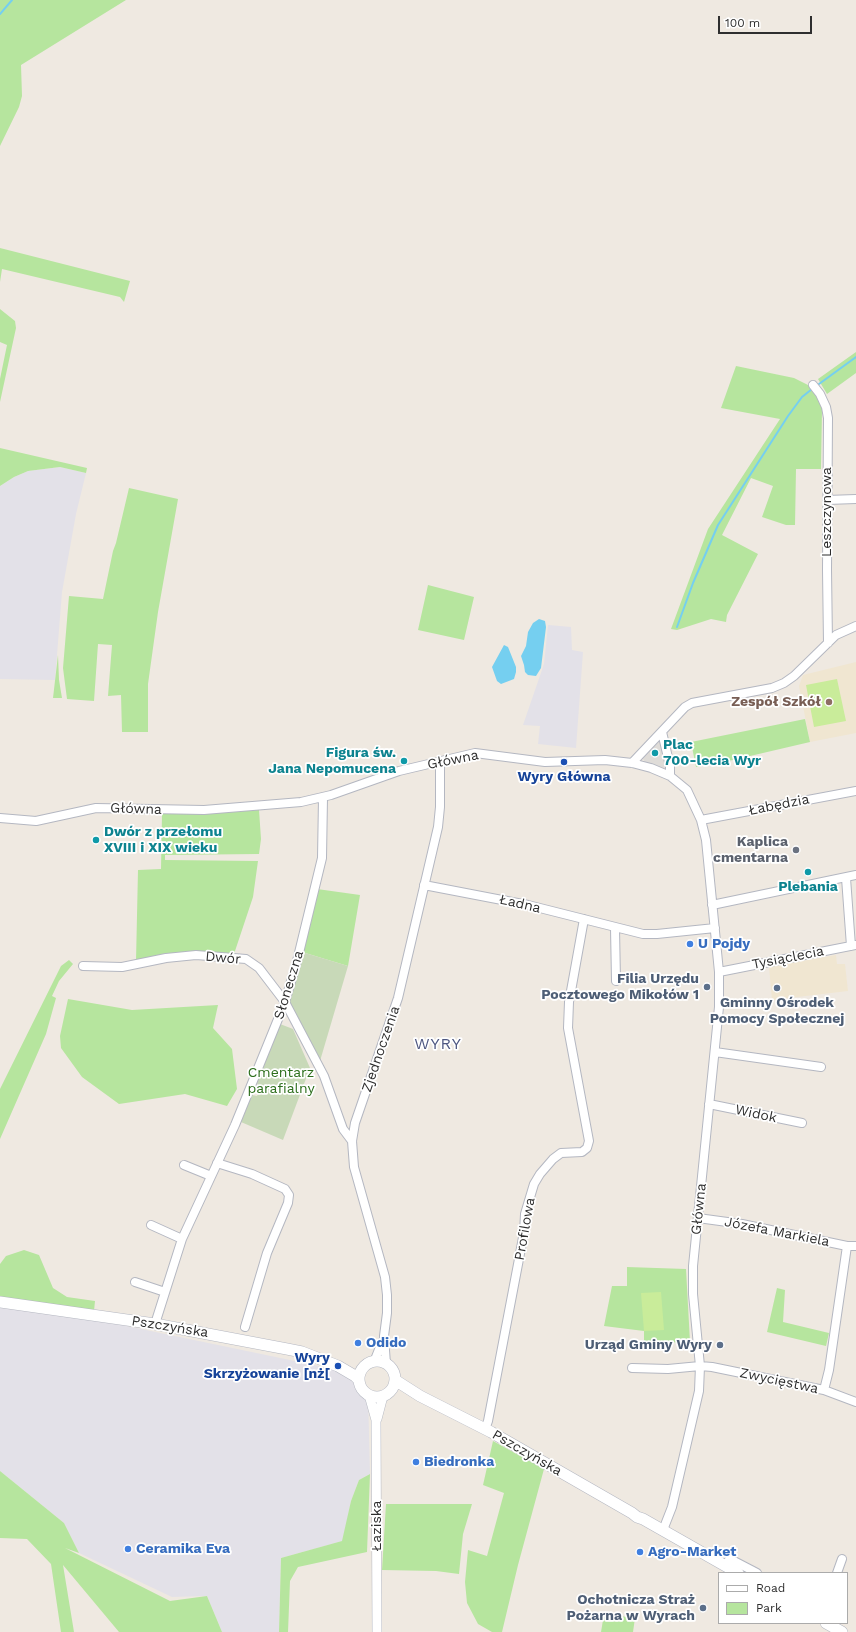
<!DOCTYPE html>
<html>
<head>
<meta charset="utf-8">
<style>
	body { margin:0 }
	#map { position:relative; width:856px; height:1632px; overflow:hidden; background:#efe9e1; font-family:"Work Sans",sans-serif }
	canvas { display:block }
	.legend { position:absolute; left:718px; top:1572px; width:130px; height:52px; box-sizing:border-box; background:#fff; border:1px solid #ababab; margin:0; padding:5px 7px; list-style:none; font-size:12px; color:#2e2e2e }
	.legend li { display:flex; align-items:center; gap:8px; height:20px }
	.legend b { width:20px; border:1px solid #ababab }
	.scale { position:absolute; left:718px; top:16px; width:94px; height:18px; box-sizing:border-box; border:2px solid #2e2e2e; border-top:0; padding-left:5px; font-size:12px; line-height:14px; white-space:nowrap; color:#2e2e2e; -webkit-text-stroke:3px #fff; paint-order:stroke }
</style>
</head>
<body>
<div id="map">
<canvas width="856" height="1632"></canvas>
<ul class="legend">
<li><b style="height:5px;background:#fff"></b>Road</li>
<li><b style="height:11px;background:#b6e59e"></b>Park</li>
</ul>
<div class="scale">100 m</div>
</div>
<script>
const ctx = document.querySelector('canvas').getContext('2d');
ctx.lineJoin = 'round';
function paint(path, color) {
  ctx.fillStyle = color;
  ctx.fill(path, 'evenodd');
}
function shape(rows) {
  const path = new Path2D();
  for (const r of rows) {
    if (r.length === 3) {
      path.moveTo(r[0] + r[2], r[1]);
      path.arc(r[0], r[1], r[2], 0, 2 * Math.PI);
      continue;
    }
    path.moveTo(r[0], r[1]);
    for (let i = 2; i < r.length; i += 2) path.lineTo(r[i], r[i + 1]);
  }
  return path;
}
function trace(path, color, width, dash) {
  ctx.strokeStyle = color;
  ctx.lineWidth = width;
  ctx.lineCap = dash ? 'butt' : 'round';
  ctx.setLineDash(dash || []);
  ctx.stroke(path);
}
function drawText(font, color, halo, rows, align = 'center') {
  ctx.font = font + ' "Work Sans",sans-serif';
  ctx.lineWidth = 3.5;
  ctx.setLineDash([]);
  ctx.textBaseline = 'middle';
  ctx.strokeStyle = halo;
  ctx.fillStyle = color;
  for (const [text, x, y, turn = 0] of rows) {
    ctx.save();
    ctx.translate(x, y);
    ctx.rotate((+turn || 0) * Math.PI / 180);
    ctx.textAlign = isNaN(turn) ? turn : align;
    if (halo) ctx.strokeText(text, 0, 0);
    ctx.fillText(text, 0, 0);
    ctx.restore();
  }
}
paint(shape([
	[60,467,86,473,76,514,62,592,55,680,0,679,0,486,14,477,28,471],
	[548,625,571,627,572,650,583,652,576,748,538,744,540,726,523,725,544,664],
	[0,1307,122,1325,362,1375,368,1394,370,1474,359,1480,351,1501,343,1541,281,1558,279,1632,222,1632,207,1596,172,1597,79,1553,64,1523,0,1471]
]), '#e3e1e8');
paint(shape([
	[856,662,856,733,810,742,799,686,803,675],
	[836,955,837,964,845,964,848,991,772,1000,769,967]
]), '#f0e6d1');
paint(shape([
	[0,0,126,0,21,65,22,96,19,107,0,146],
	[0,248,130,281,124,302,120,297,2,269,0,282],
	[0,309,15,321,16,328,0,402,0,379,7,345,0,342],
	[856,352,856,373,827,394,818,379],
	[736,366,794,378,810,386,815,392,822,409,821,469,796,469,795,525,786,525,762,517,773,486,751,478,722,535,758,554,727,615,726,622,711,619,677,630,671,629,708,529,780,419,721,408],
	[0,448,87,468,86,473,60,467,28,471,14,477,0,486],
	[129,488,178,499,158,612,148,684,148,732,122,732,121,695,108,696,112,645,98,644,94,701,67,699,63,668,69,596,103,599,113,551,116,543],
	[428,585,474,597,464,640,418,630],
	[58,655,59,680,62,698,53,698],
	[805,719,810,742,733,760,696,767,691,742],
	[259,810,261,839,259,854,165,855,165,860,258,861,253,897,234,954,190,952,136,961,138,870,161,869,162,814],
	[317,889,360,895,348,966,302,952],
	[69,960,73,964,59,981,52,996,56,998,46,1034,0,1139,0,1089,61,966],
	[68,999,132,1010,218,1005,213,1028,232,1049,237,1089,227,1106,185,1094,119,1104,82,1077,61,1048,60,1036],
	[24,1250,39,1255,53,1288,67,1297,95,1301,94,1311,0,1298,0,1264,6,1256],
	[627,1267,686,1269,690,1342,644,1343,644,1331,604,1326,612,1286,627,1286],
	[777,1288,785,1290,783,1322,829,1333,826,1346,767,1332],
	[493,1441,544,1469,518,1565,502,1632,492,1632,478,1624,467,1603,465,1582,468,1550,487,1556,504,1493,483,1485],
	[0,1471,64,1523,79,1553,65,1548,170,1601,207,1596,222,1632,119,1632,63,1565,74,1632,61,1632,51,1564,27,1539,0,1538],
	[370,1474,367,1552,298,1567,290,1581,288,1632,279,1632,281,1558,342,1541,351,1501,359,1480],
	[386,1504,472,1504,463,1534,459,1574,436,1571,382,1570],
	[604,1614,635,1618,633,1632,601,1632]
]), '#b6e59e');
paint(shape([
	[302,952,348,966,320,1061,288,1001],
	[280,1024,293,1029,310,1068,283,1140,241,1122,252,1095,257,1096,260,1090,257,1083]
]), '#c8d9b8');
paint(shape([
	[837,679,846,721,814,727,806,685],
	[661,1292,664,1330,644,1331,641,1293]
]), '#c9ec9a');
paint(shape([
	[659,740,660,740,668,768,666,771,645,762,643,759,644,755]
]), '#dfdcd8');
paint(shape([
	[539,619,545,621,546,627,541,668,536,676,528,675,525,672,524,665,521,656,526,646,528,632,533,623],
	[504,645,508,647,516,667,516,672,514,679,501,684,497,681,492,667]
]), '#75cff0');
trace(shape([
	[0,14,12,0],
	[819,384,856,357],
	[677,627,693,583,718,525,788,416,802,397,812,389]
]), '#75cff0', 2);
const minor = shape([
	[813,385,820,394,826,407,828,418,827,570,828,643],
	[827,500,856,499],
	[662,732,670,766,670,776],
	[632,763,685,707,692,703,772,688,784,683,794,676,836,635,856,626],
	[0,818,36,821,96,808,204,810,301,802,331,795,399,771,475,753,545,762,605,760,632,763,651,768,670,776,687,790,701,820,706,840,719,972,719,1007,693,1266,693,1294,700,1366,699,1391,672,1507,663,1530],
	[701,820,856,791],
	[846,878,851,946],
	[424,885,528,905,643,934,657,934,715,928],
	[712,905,856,875],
	[615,928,616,981],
	[83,966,122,967,166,958,196,955,246,959,259,968,285,1002,324,1076,343,1129,352,1141],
	[719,972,856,945],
	[715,1052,821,1067],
	[709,1104,802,1123],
	[217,1163,252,1174,285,1189,289,1195,288,1203,267,1253,245,1327],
	[184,1165,211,1176],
	[698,1218,742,1224,847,1246,856,1246],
	[151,1225,182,1239],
	[135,1282,165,1292],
	[155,1324,182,1239,235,1125,285,1002,297,961,322,858,323,798],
	[374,1362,382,1342],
	[386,1364,384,1336,387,1313,387,1295,385,1277,354,1167,352,1141,355,1123,398,998,438,827,440,807,440,761],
	[632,1368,668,1369,700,1366,712,1367,824,1390,856,1402],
	[824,1390,829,1370,847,1246],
	[485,1429,488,1421,519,1259,524,1232,525,1214,534,1184,540,1174,553,1159,561,1153,582,1152,587,1148,589,1141,568,1028,569,1002,584,919],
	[725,1566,729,1560,732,1560,757,1573],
	[837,1573,842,1559]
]);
const tertiary = shape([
	[369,1395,376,1420,377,1632],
	[377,1419,383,1396]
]);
const secondary = shape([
	[0,1302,155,1324,287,1349,302,1352,338,1366,355,1376,359,1380],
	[377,1379,18],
	[395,1380,420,1396,491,1432,632,1513,637,1517,643,1519,738,1573],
	[826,1623,842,1632]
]);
trace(minor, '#b4b7c1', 10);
trace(tertiary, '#b4b7c1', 10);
trace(secondary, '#b4b7c1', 12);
trace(minor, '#fff', 8);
trace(tertiary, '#fff', 9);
trace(secondary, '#fff', 11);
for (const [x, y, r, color] of [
	[829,702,4,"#8d6e63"],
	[655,753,4,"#0f9aa8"],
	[404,761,4,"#0f9aa8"],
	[564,762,4,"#1a4fb4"],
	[96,840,4,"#0f9aa8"],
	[796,850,4,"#6b7280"],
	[808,872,4,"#0f9aa8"],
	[690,944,4,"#3f7fe0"],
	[707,987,4,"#5c6f8a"],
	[777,988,4,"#5c6f8a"],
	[358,1343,4,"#3f7fe0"],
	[720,1345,4,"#5c6f8a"],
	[338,1366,4,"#1a4fb4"],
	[416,1462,4,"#3f7fe0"],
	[128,1549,4,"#3f7fe0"],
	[640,1552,4,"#3f7fe0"],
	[703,1608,4,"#5c6f8a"]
]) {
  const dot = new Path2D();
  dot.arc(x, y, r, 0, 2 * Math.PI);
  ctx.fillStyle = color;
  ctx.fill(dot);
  trace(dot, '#fff', 1.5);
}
drawText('14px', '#2e2e2e', '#fff', [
	["Leszczynowa",827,512,-90],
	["Główna",453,760,-11],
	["Łabędzia",779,805,-11],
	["Główna",136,809,2],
	["Ładna",520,904,13],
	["Dwór",223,958,5],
	["Tysiąclecia",788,958,-11],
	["Słoneczna",289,985,-73],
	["Zjednoczenia",381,1049,-71],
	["Widok",756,1114,12],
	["Główna",699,1209,-84],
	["Profilowa",525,1229,-80],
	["Józefa Markiela",777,1232,11],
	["Pszczyńska",170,1327,9],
	["Zwycięstwa",779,1381,12],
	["Pszczyńska",527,1453,30],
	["Łaziska",377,1526,-90]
]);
drawText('bold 14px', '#785e54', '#fff', [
	["Zespół Szkół",821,702]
], 'right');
drawText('bold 14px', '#0d838f', '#fff', [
	["Plac",663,745],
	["700-lecia Wyr",663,761],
	["Figura św.",396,753,"right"],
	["Jana Nepomucena",396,769,"right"],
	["Dwór z przełomu",104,832],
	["XVIII i XIX wieku",104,848],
	["Plebania",808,887,"center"]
], 'left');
drawText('bold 14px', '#164399', '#fff', [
	["Wyry Główna",564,777],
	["Wyry",330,1358,"right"],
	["Skrzyżowanie [nż[",330,1374,"right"]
]);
drawText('bold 14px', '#5b616d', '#fff', [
	["Kaplica",788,842],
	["cmentarna",788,858]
], 'right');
drawText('bold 14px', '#366cbe', '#fff', [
	["U Pojdy",698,944],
	["Odido",366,1343],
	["Biedronka",424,1462],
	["Ceramika Eva",136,1549],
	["Agro-Market",648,1552]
], 'left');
drawText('bold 14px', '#4e5e75', '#fff', [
	["Filia Urzędu",699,979],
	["Pocztowego Mikołów 1",699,995],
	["Gminny Ośrodek",777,1003,"center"],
	["Pomocy Społecznej",777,1019,"center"],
	["Urząd Gminy Wyry",712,1345],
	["Ochotnicza Straż",695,1600],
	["Pożarna w Wyrach",695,1616]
], 'right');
drawText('14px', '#2c6e1b', '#fff', [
	["Cmentarz",281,1073],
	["parafialny",281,1089]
]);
ctx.letterSpacing = '1px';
drawText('16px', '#4d5680', '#fff', [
	["WYRY",438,1044]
]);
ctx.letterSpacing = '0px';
</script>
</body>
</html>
